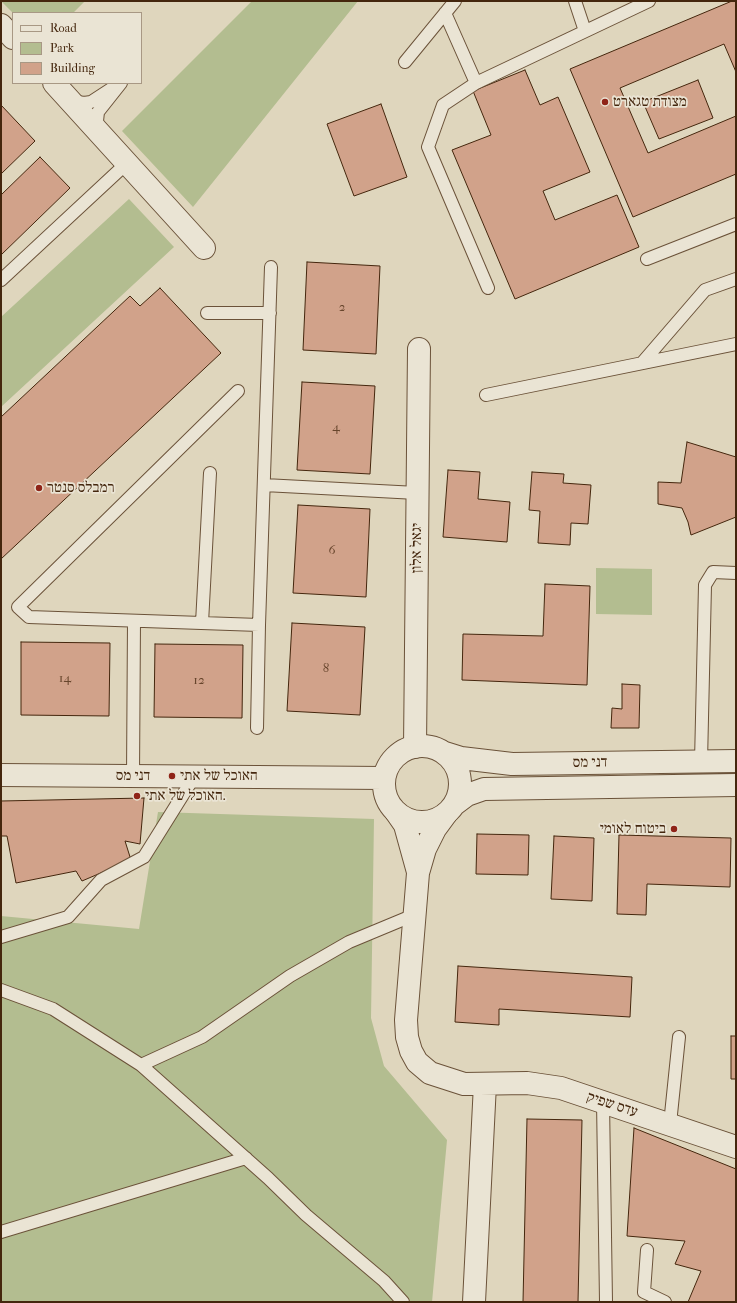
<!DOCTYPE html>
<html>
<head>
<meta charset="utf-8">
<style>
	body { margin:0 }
	#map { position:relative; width:737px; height:1303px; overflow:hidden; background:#dfd6bd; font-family:"IM FELL French Canon",serif }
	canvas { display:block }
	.frame { position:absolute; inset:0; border:2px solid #44260d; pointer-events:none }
	.legend { position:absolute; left:12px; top:12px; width:130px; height:72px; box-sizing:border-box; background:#eae4d4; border:1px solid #a89884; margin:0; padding:5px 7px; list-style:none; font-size:12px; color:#44260d }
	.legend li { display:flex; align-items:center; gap:8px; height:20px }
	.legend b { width:20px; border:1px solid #a89884 }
</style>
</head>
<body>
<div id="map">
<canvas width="737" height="1303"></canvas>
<div class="frame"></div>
<ul class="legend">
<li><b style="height:5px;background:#eae4d4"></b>Road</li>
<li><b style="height:11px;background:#b3bd90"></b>Park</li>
<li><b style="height:11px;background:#d1a28a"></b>Building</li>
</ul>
</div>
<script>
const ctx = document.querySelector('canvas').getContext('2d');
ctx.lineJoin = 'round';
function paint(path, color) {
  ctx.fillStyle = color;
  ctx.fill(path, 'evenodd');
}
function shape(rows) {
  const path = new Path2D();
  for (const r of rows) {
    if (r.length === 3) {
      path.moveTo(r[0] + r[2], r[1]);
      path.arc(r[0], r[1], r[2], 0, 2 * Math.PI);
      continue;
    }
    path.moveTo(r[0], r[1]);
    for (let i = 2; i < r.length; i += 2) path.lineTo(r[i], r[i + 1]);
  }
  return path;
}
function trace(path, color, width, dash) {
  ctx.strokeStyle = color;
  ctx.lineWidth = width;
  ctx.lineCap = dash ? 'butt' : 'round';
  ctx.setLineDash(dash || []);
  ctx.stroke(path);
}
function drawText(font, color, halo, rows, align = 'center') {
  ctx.font = font + ' "IM FELL French Canon","Frank Ruhl Libre",serif';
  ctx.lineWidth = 3.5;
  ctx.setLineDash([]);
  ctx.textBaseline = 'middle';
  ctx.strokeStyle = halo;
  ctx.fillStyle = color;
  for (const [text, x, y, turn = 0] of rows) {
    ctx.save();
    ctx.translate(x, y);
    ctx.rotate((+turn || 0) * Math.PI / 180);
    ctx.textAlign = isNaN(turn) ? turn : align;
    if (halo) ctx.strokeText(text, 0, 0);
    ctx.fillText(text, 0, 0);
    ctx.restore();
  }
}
paint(shape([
	[1,1,85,1,73,13,13,13],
	[252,1,358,1,193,207,122,131],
	[129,199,174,247,1,407,1,317],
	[596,568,652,569,652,615,596,614],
	[158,812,374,819,371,1018,384,1066,447,1140,432,1302,1,1302,1,916,139,929]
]), '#b3bd90');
const building = shape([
	[732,1,736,1,736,72,724,44,620,88,648,153,736,116,736,174,633,217,570,69,732,1],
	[525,70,540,105,558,97,590,172,543,191,555,220,617,195,639,247,515,299,452,150,491,135,473,91,525,70],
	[698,80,713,118,659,139,643,102,698,80],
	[381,104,407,177,354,196,327,124,381,104],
	[1,105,35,141,1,174,1,105],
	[40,157,70,188,1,255,1,195,40,157],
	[307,262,380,266,376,354,303,350,307,262],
	[160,288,221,353,1,559,1,417,130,296,140,306,160,288],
	[302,382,375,386,370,474,297,470,302,382],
	[687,442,736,457,736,517,691,535,688,522,682,508,658,504,658,482,681,483,687,442],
	[448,470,480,472,478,499,510,502,507,542,443,537,448,470],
	[532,472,564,474,563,483,591,485,588,524,571,523,570,545,538,543,540,511,529,510,532,472],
	[298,505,370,509,366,597,293,593,298,505],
	[545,584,590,586,587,685,462,680,463,634,543,636,545,584],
	[292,623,365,627,360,715,287,711,292,623],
	[21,642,110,643,109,716,21,715,21,642],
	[155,644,243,645,242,718,154,717,155,644],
	[622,684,640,685,639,728,611,728,612,708,622,709,622,684],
	[144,798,140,844,125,841,131,860,82,881,76,871,16,883,7,836,1,836,1,801,144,798],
	[477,834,529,835,528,875,476,874,477,834],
	[619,835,731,838,730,887,647,884,646,915,617,914,619,835],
	[554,836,594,838,592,901,551,899,554,836],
	[458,966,632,977,630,1017,499,1009,499,1025,455,1022,458,966],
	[731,1036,736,1036,736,1079,731,1079,731,1036],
	[527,1119,582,1120,578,1302,523,1302,527,1119],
	[634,1128,736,1169,736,1302,688,1302,701,1271,675,1264,685,1241,627,1236,634,1128]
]);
paint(building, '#d1a28a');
trace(building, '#44260d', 1);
const service = shape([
	[575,1,585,31],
	[445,13,476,83],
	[405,62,455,1],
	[71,101,84,103,91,102,114,87],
	[99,130,97,121,98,112,121,83],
	[647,259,736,224],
	[1,280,127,163],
	[488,288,428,147,443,105,476,83,649,1],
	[207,313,270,313],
	[642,363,705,290,736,279],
	[238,391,18,607,29,617,259,625,271,267],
	[486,395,736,344],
	[264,485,417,493],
	[202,623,210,473],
	[257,728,259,625],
	[701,762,705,585,713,572,736,573],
	[133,776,134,621],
	[1,937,68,917,101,880,144,857,194,777],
	[1,990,53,1009,141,1065,268,1178,306,1215,384,1281,403,1302],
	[141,1065,202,1037,290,976,349,942,414,915],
	[603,1101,606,1302],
	[670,1124,679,1037],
	[1,1232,246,1158],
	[647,1250,644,1292,665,1302]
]);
const minor = shape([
	[1,25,13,38],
	[54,83,204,248],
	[415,747,419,349],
	[396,812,405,825,418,872],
	[446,814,435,829,425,849,418,873,406,1020,407,1037,411,1051,417,1062,430,1073,464,1084,527,1083,561,1088,736,1147],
	[474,1302,485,1084]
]);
const tertiary = shape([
	[422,784,38],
	[445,753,461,758,512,764,736,761],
	[1,775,384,778],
	[455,804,467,795,484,789,736,785]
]);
trace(service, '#6b5239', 14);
trace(minor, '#6b5239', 24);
trace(tertiary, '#6b5239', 24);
trace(service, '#eae4d4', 12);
trace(minor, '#eae4d4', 22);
trace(tertiary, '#eae4d4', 22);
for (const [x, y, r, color] of [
	[605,102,4,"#8f2418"],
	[39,488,4,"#8f2418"],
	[172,776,4,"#8f2418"],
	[137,796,4,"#8f2418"],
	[674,829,4,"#8f2418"]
]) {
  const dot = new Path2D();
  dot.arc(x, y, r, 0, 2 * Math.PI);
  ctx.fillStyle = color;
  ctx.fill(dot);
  trace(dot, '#eae4d4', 1.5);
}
drawText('13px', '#67452c', null, [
	["2",342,308],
	["4",336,428],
	["6",332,551],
	["8",326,669],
	["14",65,679],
	["12",199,681]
]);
drawText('15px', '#44260d', '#eae4d4', [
	["מצודת טגארט",613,102],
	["רמבלס סנטר",47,488],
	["האוכל של אתי",180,776],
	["האוכל של אתי.",145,796],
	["ביטוח לאומי",666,829,"right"]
], 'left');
drawText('15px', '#44260d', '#eae4d4', [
	["יגאל אלון",417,548,-90],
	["דני מס",590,763,-1],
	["דני מס",133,776],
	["עדס שפיק",612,1105,18]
]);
</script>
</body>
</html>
